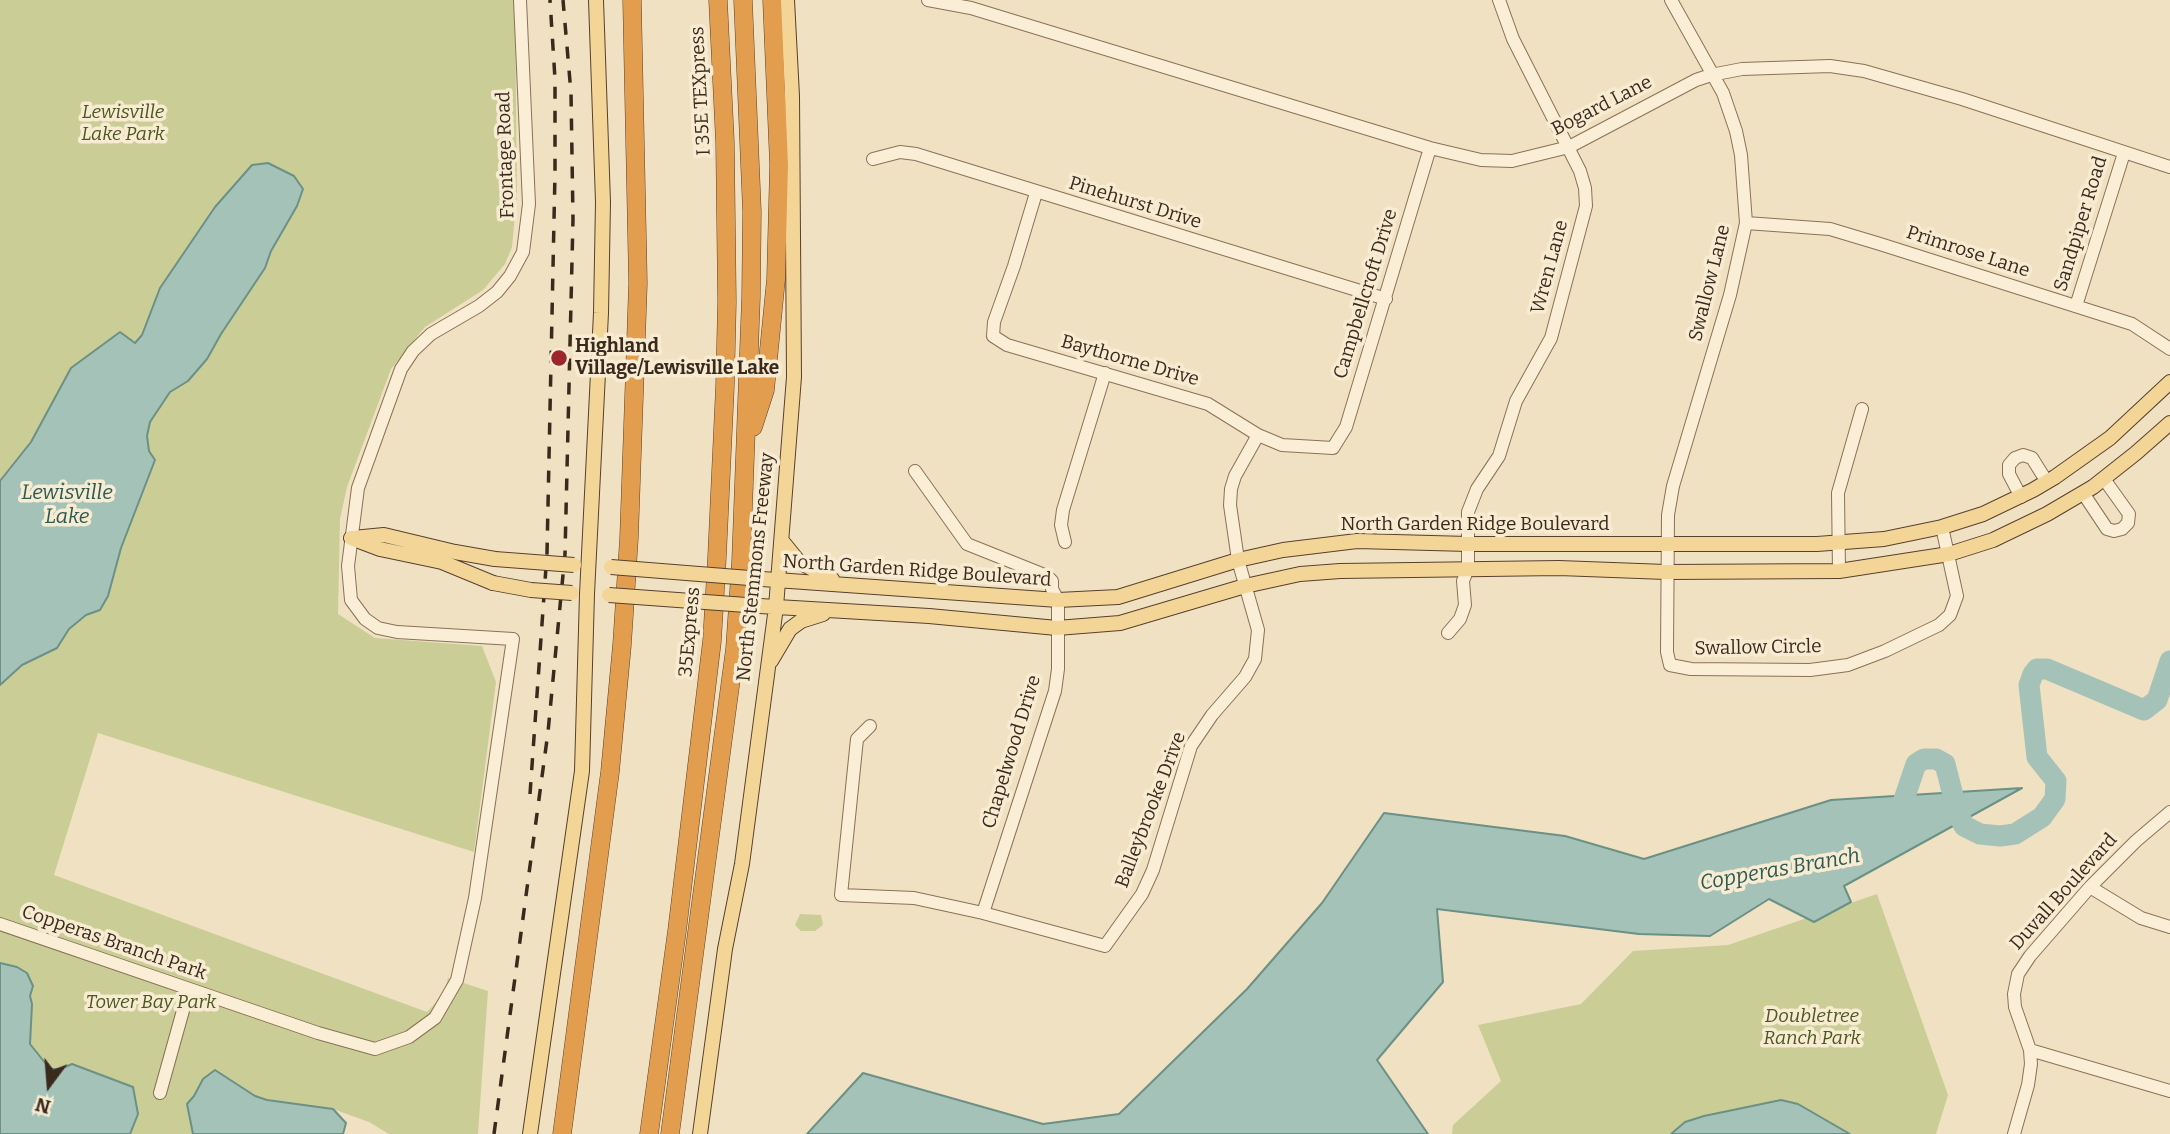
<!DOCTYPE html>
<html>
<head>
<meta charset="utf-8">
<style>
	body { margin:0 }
	#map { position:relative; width:2170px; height:1134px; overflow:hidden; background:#f0e1c2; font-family:Bitter,serif }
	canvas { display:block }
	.north { position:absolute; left:14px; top:1050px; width:70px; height:70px; -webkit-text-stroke:5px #f7ebd2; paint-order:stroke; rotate:196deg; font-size:19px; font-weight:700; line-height:28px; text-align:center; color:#3a2a1d }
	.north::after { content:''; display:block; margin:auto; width:24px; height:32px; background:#3a2a1d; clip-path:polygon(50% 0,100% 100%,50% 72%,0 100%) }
</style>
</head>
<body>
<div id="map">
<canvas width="2170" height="1134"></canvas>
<div class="north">N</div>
</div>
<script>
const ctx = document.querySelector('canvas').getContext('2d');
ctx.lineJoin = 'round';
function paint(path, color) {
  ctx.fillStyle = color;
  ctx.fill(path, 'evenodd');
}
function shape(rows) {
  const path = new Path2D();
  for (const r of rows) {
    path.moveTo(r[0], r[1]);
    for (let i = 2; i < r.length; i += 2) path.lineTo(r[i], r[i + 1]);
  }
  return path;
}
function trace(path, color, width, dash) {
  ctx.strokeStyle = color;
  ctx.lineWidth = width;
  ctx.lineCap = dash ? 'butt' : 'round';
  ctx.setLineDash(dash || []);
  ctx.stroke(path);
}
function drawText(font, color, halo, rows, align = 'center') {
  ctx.font = font + ' Bitter,serif';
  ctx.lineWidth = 7;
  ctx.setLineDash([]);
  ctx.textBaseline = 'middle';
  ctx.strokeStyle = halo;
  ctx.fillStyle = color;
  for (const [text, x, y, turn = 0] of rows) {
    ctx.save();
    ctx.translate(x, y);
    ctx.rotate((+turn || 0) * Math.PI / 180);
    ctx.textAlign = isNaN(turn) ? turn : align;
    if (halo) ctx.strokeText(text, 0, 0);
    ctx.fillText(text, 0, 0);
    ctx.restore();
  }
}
paint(shape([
	[0,0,517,0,515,7,517,192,512,247,505,264,483,290,425,327,391,369,347,487,340,519,338,614,375,638,482,646,496,682,474,852,98,733,54,875,427,1012,444,994,448,978,488,991,478,1134,389,1134,369,1122,333,1109,267,1100,255,1096,215,1070,203,1079,194,1096,187,1104,193,1134,130,1134,138,1114,133,1087,72,1064,61,1069,50,1069,30,1044,32,1004,30,996,33,986,17,967,0,963,0,685,22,665,57,648,69,629,108,596,121,548,155,460,149,451,147,436,150,422,170,392,188,381,207,359,221,334,265,268,271,251,297,206,303,190,294,176,252,165,215,207,160,288,142,335,135,343,120,332,104,345,44,419,31,442,0,481],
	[1877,894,1948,1095,1936,1134,1452,1134,1453,1125,1501,1081,1478,1025,1581,1004,1633,951,1728,945],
	[800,914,821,915,823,925,815,931,801,931,795,925]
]), '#cace96');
const water = shape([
	[268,163,294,176,303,189,297,206,271,251,265,268,221,334,207,359,188,381,170,392,150,422,147,436,149,451,155,460,121,548,108,596,100,610,86,615,69,629,57,648,22,665,0,685,0,481,31,442,71,368,120,332,135,343,142,335,160,288,215,207,252,165,268,163],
	[2022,788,1844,886,1851,902,1814,922,1769,899,1710,936,1639,934,1437,909,1443,982,1377,1060,1428,1134,807,1134,863,1073,1043,1124,1119,1114,1247,989,1322,903,1384,813,1565,836,1644,859,1831,800,2022,788],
	[0,963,17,967,27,973,33,986,30,996,32,1004,30,1044,50,1069,61,1069,72,1064,133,1087,138,1114,130,1134,0,1134,0,963],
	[215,1070,255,1096,267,1100,333,1109,346,1123,343,1134,193,1134,187,1104,194,1096,203,1079,215,1070],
	[1781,1100,1798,1104,1850,1134,1671,1134,1685,1122,1704,1116,1781,1100]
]);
paint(water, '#a5c2b8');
trace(water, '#6b9186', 2);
trace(shape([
	[1896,823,1916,764,1924,759,1936,759,1945,764,1957,811,1964,826,1980,834,2000,836,2015,834,2042,817,2055,799,2056,781,2037,757,2029,685,2033,674,2037,669,2047,669,2144,710,2157,700,2170,661]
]), '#a5c2b8', 21);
const minor = shape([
	[928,0,971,8,1430,148,1481,160,1512,161,1569,147,1696,80,1711,75,1742,69,1830,66,1864,71,1962,99,2170,167],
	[1671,0,1723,93,1736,131,1741,155,1746,223,1730,295,1673,486,1668,515,1667,652,1670,665,1691,669,1810,670,1848,665,1885,651,1939,625,1950,615,1957,596,1942,527],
	[873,159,900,152,916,154,1386,299],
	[1036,193,1014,266,994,322,993,336,1007,345,1208,404,1258,435,1282,445,1333,448,1346,427,1430,148],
	[1746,223,1830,229,1880,244,2132,324,2170,349],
	[2076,306,2124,153],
	[915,471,967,544,1047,576,1052,581,1052,589,1058,600,1058,669,1055,691,983,913],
	[2083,493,2107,529,2114,531,2122,529,2128,523,2129,514,2104,479],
	[2021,497,2009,474,2009,465,2015,458,2023,455,2032,458,2047,482],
	[1065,542,1061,525,1063,510,1105,373],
	[1839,571,1838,493,1862,409],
	[1448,633,1460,619,1465,605,1463,581,1468,568,1468,512,1477,489,1499,456,1516,401,1551,338,1586,206,1585,188,1580,171,1513,39,1499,0],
	[870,726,857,739,841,895,914,898,983,913,1105,946,1142,894,1153,870,1191,746,1212,715,1245,677,1255,659,1258,630,1238,560,1230,505,1231,489,1235,476,1258,435],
	[2090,887,2141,918,2170,927],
	[0,924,318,1033,375,1049,409,1037,435,1018,457,980,475,898,513,639,397,632,378,628,365,619,351,600,348,566,358,488,401,369,413,351,431,334,479,306,497,292,510,276,523,252,529,204,520,0],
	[2030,1050,2170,1091],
	[160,1093,189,989],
	[2014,1134,2028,1085,2031,1064,2030,1050,2015,1007,2014,994,2018,974,2030,956,2090,887,2136,841,2170,812]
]);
const major = shape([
	[351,538,380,549,442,562,493,583],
	[353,538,384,535,455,552,495,559],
	[782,541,799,562,832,579],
	[762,579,1058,600,1118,597,1238,560,1283,550,1357,541,1468,544,1817,544,1884,539,1942,527,1983,514,2033,490,2055,477,2110,438,2170,382],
	[760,606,929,616,1057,628,1120,623,1245,586,1300,574,1340,571,1559,568,1666,572,1839,571,1949,554,1993,540,2047,514,2093,487,2136,453,2170,423],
	[771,661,790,629,801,621,823,614],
	[530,1134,582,771,587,594,601,313,603,202,596,0],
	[700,1134,725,949,742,864,776,607,794,377,792,96,787,0]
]);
const highway = shape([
	[753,427,765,390,776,279,779,165,772,0],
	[562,1134,610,772,622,645,629,538,638,283,632,0],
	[649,1134,677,931,712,641,717,557,725,386,727,302,725,142,718,0],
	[670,1134,735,649,741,562,751,297,752,212,743,0]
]);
trace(minor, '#8a7158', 14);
trace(major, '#58402d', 16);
trace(highway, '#58402d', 19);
trace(minor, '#faeed6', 12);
trace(major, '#f4d598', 14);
trace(highway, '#e39d4f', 18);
trace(shape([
	[530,794,547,553,555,173,555,79,550,0],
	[494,1134,548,732,565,554,573,219,571,93,563,0]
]), '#3a2a1d', 3.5, [12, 12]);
const majorBridge = shape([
	[495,559,574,565],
	[611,567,762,579],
	[493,583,531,590,572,593],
	[609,595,760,606]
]);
trace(majorBridge, '#58402d', 16, []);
trace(majorBridge, '#f4d598', 14);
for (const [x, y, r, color] of [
	[559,358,9,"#9c262b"]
]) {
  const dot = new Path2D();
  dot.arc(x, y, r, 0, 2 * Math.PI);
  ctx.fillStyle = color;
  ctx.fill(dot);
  trace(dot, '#f7ebd2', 2.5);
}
drawText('19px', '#3a2a1d', '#f7ebd2', [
	["I 35E TEXpress",701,91,-93],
	["Bogard Lane",1602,106,-27],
	["Frontage Road",506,155,-92],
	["Pinehurst Drive",1135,203,17],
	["Sandpiper Road",2081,224,-73],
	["Primrose Lane",1968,252,18],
	["Wren Lane",1550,267,-75],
	["Swallow Lane",1710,283,-76],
	["Campbellcroft Drive",1366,294,-73],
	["Baythorne Drive",1130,361,16],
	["North Garden Ridge Boulevard",1475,525],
	["North Stemmons Freeway",756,567,-84],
	["North Garden Ridge Boulevard",917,571,4],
	["35Express",690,632,-85],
	["Swallow Circle",1758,648,-1],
	["Chapelwood Drive",1012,752,-73],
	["Balleybrooke Drive",1151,810,-69],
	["Duvall Boulevard",2064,892,-48],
	["Copperas Branch Park",114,943,19]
]);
drawText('italic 19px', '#4c5723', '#f7ebd2', [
	["Lewisville",123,113],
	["Lake Park",123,135],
	["Tower Bay Park",151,1003],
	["Doubletree",1812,1017],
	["Ranch Park",1812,1039]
]);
drawText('bold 19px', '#3a2a1d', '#f7ebd2', [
	["Highland",575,347],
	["Village/Lewisville Lake",575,369]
], 'left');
drawText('italic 21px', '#2c5a55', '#f7ebd2', [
	["Lewisville",67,493],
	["Lake",67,517],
	["Copperas Branch",1780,870,-10]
]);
</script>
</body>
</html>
